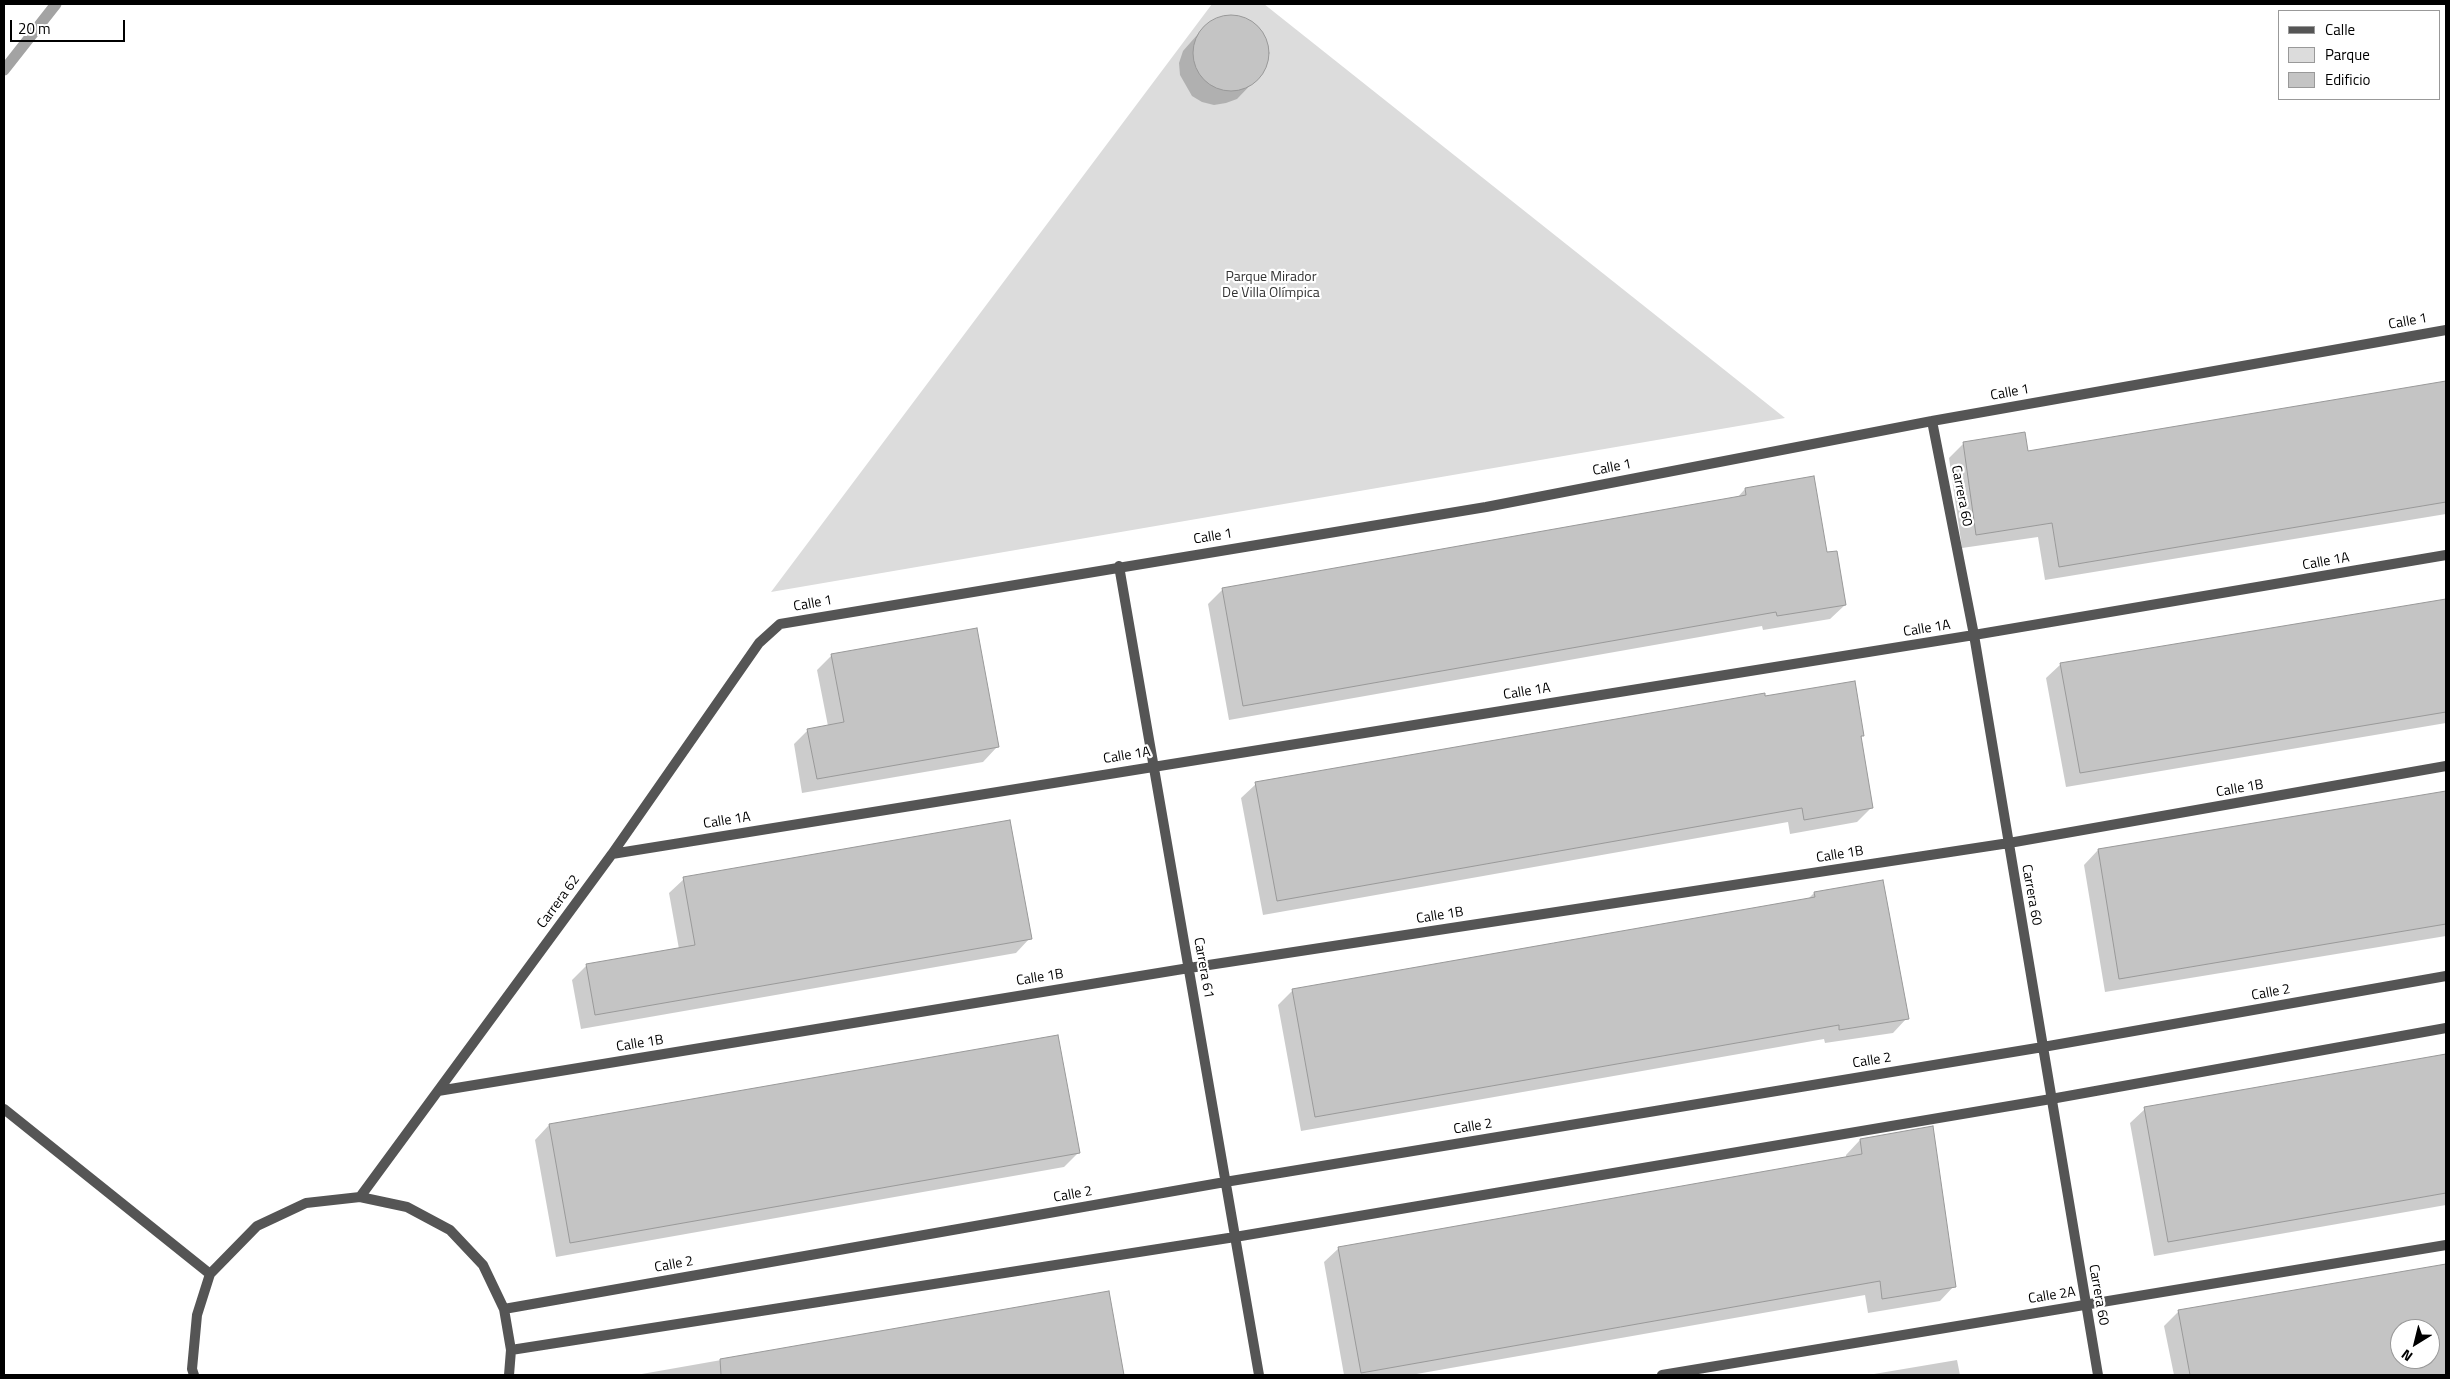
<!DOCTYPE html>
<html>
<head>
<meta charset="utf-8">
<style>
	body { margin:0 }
	#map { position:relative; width:2450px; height:1379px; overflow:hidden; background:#fff; font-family:"Titillium Web",sans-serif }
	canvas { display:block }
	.frame { position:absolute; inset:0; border:5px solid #000; pointer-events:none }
	.legend { position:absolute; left:2278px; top:10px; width:162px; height:90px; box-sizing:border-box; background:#fff; border:1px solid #999; margin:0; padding:6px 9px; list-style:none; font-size:15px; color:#000 }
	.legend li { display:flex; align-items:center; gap:10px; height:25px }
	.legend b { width:25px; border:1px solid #999 }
	.north { position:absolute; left:2390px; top:1319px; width:50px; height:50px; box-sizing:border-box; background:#fff; border:1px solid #999; border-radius:50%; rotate:216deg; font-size:14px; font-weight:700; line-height:20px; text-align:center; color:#000 }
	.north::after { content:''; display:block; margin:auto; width:18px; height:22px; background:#000; clip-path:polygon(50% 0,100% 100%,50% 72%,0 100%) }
	.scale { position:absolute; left:10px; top:20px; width:115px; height:22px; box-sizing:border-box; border:2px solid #000; border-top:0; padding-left:6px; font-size:15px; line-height:18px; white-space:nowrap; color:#000; -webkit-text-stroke:4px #fff; paint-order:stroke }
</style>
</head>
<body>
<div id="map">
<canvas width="2450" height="1379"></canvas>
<div class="frame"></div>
<ul class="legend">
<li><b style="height:6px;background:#555"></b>Calle</li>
<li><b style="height:14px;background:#dcdcdc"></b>Parque</li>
<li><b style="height:14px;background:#c4c4c4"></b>Edificio</li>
</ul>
<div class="north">N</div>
<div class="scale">20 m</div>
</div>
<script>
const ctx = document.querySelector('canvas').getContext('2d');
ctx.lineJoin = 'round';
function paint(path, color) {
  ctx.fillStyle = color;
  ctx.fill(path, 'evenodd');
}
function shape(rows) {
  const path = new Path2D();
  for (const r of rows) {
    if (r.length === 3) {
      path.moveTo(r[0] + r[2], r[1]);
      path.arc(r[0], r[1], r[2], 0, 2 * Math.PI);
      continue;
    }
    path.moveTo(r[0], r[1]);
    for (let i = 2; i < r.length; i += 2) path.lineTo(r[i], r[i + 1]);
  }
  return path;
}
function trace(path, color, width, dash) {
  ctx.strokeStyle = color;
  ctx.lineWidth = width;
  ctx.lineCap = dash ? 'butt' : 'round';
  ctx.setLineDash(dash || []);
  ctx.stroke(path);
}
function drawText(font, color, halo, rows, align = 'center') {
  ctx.font = font + ' "Titillium Web",sans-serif';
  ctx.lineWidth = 4.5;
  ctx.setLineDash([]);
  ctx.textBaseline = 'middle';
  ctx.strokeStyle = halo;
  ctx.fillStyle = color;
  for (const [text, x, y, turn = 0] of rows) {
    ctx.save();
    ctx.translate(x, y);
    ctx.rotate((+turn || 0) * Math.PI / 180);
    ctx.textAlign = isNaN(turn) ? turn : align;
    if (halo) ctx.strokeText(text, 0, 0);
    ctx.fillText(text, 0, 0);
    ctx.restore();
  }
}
paint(shape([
	[1212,4,1264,4,1785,418,771,592]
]), '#dcdcdc');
paint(shape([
	[1227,16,1239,17,1251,21,1260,30,1266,40,1269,52,1266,64,1261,74,1237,99,1226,103,1214,105,1202,102,1192,96,1180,75,1179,63,1183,51,1205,26,1216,19],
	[2446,383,2446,514,2045,580,2038,537,1962,548,1949,458,1964,443,2027,452],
	[1745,489,1826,554,1845,605,1830,619,1763,630,1762,626,1229,720,1208,604,1223,589,1736,499],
	[2446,600,2446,723,2066,787,2046,678,2061,664],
	[832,655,997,747,983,762,802,793,794,744,808,730,828,726,817,670],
	[1764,697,1863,735,1860,738,1872,807,1857,822,1790,834,1788,822,1263,915,1241,798,1256,784],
	[2446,792,2446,936,2105,992,2084,865,2098,850],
	[684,879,1030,938,1016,953,581,1029,572,980,586,966,679,949,669,893],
	[1814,893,1907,1018,1893,1033,1825,1043,1824,1039,1301,1131,1278,1005,1293,990,1808,899],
	[2446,1056,2446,1205,2154,1256,2130,1123,2145,1109],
	[549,1125,1078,1153,1064,1167,556,1257,535,1140],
	[1860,1140,1954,1286,1940,1301,1868,1313,1865,1295,1411,1375,1344,1375,1324,1262,1339,1248,1846,1159,1846,1155],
	[2446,1265,2446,1375,2174,1375,2164,1326,2179,1311],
	[2400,1329,2430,1329,2430,1359,2400,1359],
	[1108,1292,1123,1375,636,1375],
	[1957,1360,1960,1375,1868,1375]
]), '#0003');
trace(shape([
	[4,70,56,4]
]), '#a3a3a3', 11);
const building = shape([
	[1231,53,38],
	[2446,381,2446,502,2059,567,2052,523,1976,535,1963,442,2025,432,2028,451,2446,381],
	[1814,476,1827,552,1837,551,1846,605,1777,616,1776,612,1243,706,1222,588,1746,495,1745,488,1814,476],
	[2446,599,2446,712,2080,773,2060,663,2446,599],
	[977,628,999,747,817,779,807,729,844,722,831,654,977,628],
	[1855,681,1864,736,1861,736,1873,808,1804,820,1802,808,1277,901,1255,782,1765,693,1765,696,1855,681],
	[2446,791,2446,924,2119,979,2098,849,2446,791],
	[1010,820,1032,939,595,1015,586,964,695,945,683,877,1010,820],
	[1883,880,1909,1019,1839,1030,1839,1025,1315,1117,1292,989,1815,897,1814,892,1883,880],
	[1058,1035,1080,1153,570,1243,549,1124,1058,1035],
	[2446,1054,2446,1193,2168,1242,2144,1107,2446,1054],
	[1933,1126,1956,1287,1882,1299,1880,1281,1361,1373,1338,1247,1862,1154,1860,1139,1933,1126],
	[2446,1264,2446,1375,2190,1375,2178,1310,2446,1264],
	[2400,1329,2430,1329,2430,1359,2400,1359,2400,1329],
	[1109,1291,1124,1375,721,1375,720,1359,1109,1291]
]);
paint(building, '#c4c4c4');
trace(building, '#999', 1);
trace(shape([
	[1932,421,1974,635,2098,1375],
	[1119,566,1259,1375],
	[612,854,1974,635,2446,555],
	[438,1091,1189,968,2009,843,2446,766],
	[4,1109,210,1274],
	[360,1197,612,854,759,643,780,624,1486,507,1932,421,2446,330],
	[504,1309,1225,1182,2043,1047,2446,976],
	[511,1350,1235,1237,2051,1099,2446,1028],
	[194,1375,192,1369,197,1315,210,1274,257,1226,306,1203,360,1197,407,1207,450,1230,483,1265,504,1309,511,1350,509,1375],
	[1662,1375,2446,1245]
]), '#555', 10);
drawText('14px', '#333', '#fff', [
	["Parque Mirador",1271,278],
	["De Villa Olímpica",1271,294]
]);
drawText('14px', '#000', '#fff', [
	["Calle 1",2408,322,-10],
	["Calle 1",2010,393,-10],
	["Calle 1",1612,468,-11],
	["Carrera 60",1961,496,79],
	["Calle 1",1213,537,-9],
	["Calle 1A",2326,562,-10],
	["Calle 1",813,604,-10],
	["Calle 1A",1927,629,-9],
	["Calle 1A",1527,692,-9],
	["Calle 1A",1127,756,-9],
	["Calle 1B",2240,789,-10],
	["Calle 1A",727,821,-9],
	["Calle 1B",1840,855,-9],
	["Carrera 60",2031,895,80],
	["Carrera 62",559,902,-54],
	["Calle 1B",1440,916,-9],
	["Carrera 61",1203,968,80],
	["Calle 1B",1040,978,-9],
	["Calle 2",2271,993,-10],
	["Calle 1B",640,1044,-9],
	["Calle 2",1872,1061,-9],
	["Calle 2",1473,1127,-9],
	["Calle 2",1073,1195,-10],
	["Calle 2",674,1265,-10],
	["Carrera 60",2098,1295,80],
	["Calle 2A",2052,1296,-9]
]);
</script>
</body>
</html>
